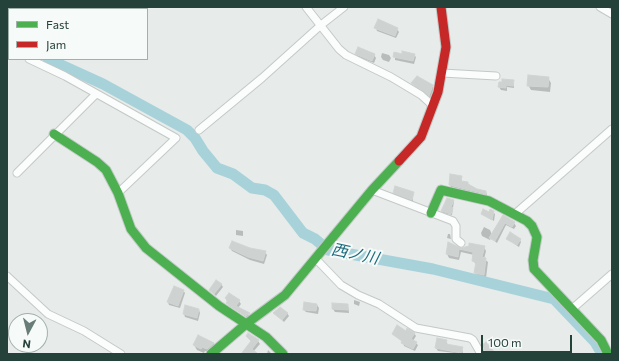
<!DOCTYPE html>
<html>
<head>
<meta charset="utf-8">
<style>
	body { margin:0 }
	#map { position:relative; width:619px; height:361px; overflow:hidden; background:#e7ecea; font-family:Commissioner,sans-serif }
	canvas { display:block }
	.frame { position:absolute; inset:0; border:8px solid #24413a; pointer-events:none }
	.legend { position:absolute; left:8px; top:8px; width:140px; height:52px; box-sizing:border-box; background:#f6faf8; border:1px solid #a2b0ac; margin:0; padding:5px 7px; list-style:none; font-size:12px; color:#24413a }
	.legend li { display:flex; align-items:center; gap:8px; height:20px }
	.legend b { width:20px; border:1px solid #a2b0ac }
	.north { position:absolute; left:8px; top:313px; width:40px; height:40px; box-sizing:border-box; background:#f6faf8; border:1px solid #a2b0ac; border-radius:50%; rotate:187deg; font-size:11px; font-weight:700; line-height:16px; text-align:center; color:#24413a }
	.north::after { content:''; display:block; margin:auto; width:14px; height:18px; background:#687d78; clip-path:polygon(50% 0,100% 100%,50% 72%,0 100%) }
	.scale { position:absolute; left:481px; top:335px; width:91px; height:18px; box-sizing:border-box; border:2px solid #24413a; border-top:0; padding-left:5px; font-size:12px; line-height:14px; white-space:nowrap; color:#24413a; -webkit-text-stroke:3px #f6faf8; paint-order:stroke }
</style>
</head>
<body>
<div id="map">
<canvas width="619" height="361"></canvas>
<div class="frame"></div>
<ul class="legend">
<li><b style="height:5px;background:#4caf50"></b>Fast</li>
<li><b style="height:5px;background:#c62828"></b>Jam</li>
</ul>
<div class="north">N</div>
<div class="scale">100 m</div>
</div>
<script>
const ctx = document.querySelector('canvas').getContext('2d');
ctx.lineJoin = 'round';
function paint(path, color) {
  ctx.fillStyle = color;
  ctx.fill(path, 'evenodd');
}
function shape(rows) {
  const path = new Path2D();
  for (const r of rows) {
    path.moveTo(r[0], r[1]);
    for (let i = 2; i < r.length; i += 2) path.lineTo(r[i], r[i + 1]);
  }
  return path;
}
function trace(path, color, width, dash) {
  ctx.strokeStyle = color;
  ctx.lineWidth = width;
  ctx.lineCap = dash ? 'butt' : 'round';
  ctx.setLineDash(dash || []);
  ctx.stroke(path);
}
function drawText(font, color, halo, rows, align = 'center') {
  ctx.font = font + ' Commissioner,"Noto Sans JP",sans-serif';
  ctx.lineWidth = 4;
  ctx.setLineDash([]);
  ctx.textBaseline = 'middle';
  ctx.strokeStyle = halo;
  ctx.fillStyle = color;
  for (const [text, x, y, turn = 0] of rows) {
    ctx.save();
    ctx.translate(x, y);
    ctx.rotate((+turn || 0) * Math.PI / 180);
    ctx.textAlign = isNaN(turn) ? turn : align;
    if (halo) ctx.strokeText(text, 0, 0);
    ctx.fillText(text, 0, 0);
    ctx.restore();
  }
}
paint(shape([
	[376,28,397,29,399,32,396,38,377,31],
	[382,53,389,55,391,58,389,62,383,60,381,57],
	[395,53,402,55,414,55,416,57,414,64,395,60],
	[356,54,374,55,376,58,374,63,358,57],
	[548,78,551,83,550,92,531,90,528,85],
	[513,81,514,88,507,87,507,91,501,90,499,87],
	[413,83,432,85,434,89,431,98],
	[461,177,462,182,467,183,477,190,486,192,487,195,451,187,450,185],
	[394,192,413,193,413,202,395,195],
	[454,201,452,215,443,213,442,211],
	[493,212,495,214,494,221,482,214],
	[503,217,514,223,516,226,514,229,506,225,497,243,491,238,490,240,482,236,481,233,484,227,490,230,492,235],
	[236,230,243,231,243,236,236,235],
	[448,234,450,234,451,239,447,238],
	[507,239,520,240,521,242,519,247],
	[449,244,461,249,484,247,486,251,484,259,488,262,486,278,478,276,475,273,477,265,473,261,474,255,461,252,459,260,449,258,447,254],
	[230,248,265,252,267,255,264,264,250,260,232,251],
	[221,284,223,287,216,296,210,290],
	[183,290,185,293,180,308,169,305,168,302],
	[226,298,239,301,241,304,238,308,250,316,248,318,228,305],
	[354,300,360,302,359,306,354,304],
	[317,305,319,308,318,314,306,312,304,310],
	[348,305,349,313,335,312,333,309],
	[199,310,200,313,198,321,185,317,184,314],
	[275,313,287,313,289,316,284,322],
	[406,332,414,333,416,336,413,341,418,345,415,351,404,346,403,342,393,334],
	[199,336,214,343,216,348,210,353,205,351,204,353,197,350,194,345],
	[247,336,258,341,260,344,253,352,256,354,244,354,252,342],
	[437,339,446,341,448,345,462,348,463,354,438,351,436,348],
	[268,350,272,354,267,354]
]), '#0003');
trace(shape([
	[7,39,9,40],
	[48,59,103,84,187,130,195,138,203,151,217,168,233,174,252,188,265,190,274,195,303,233,315,239,328,250,433,269,554,299,595,342,602,354]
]), '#a8d2da', 11);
const building = shape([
	[378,19,398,28,395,36,374,28,378,19],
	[358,47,375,54,372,61,355,54,358,47],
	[402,51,415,54,413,61,393,57,394,52,402,54,402,51],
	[528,75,549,77,548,87,527,86,528,75],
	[417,76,433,85,429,96,411,83,417,76],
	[502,79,514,80,513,86,506,85,506,88,498,87,499,82,502,82,502,79],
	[450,174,462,176,461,181,468,182,468,184,477,189,486,191,486,194,449,185,450,174],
	[395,186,414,192,412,200,393,193,395,186],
	[447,198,454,200,451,207,453,208,451,214,441,211,447,198],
	[483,209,489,212,490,209,494,211,492,220,481,214,483,209],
	[503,215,515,222,512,227,505,223,495,241,489,238,503,215],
	[510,232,521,239,517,245,506,239,510,232],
	[232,241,250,248,266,251,263,261,248,257,229,248,232,241],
	[448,242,461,248,469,246,469,243,485,246,482,257,486,258,484,275,474,273,476,262,472,261,473,252,459,249,458,257,446,254,448,242],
	[216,280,222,284,214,294,209,290,216,280],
	[174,286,184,290,178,306,167,302,174,286],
	[229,293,240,300,236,306,250,313,246,316,226,303,228,300,225,298,229,293],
	[304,302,317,304,316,311,303,310,304,302],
	[332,303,348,304,348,310,332,309,332,303],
	[185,305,199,309,197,318,183,314,185,305],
	[280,307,288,313,282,320,273,313,280,307],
	[397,325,406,331,407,328,415,333,411,339,417,342,413,349,401,343,402,341,392,334,397,325],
	[248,333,259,340,252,349,258,354,241,354,251,341,246,336,248,333],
	[198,335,214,343,207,349,202,347,201,349,193,345,198,335],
	[437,338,447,340,446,344,463,347,461,353,435,348,437,338],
	[486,342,496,354,487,354,482,345,486,342]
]);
paint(building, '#ced3d1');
trace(building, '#d0d5d3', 1);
const street = shape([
	[306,7,339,49,346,55,391,77,421,95,432,105],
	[600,7,612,14],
	[50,9,52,7],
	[7,46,9,47],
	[29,59,65,76,176,138,118,193],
	[442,73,496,76],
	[199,130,262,78,321,25,344,7],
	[17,173,96,94],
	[372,190,453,221,456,226,456,239,461,243],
	[515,214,612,129],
	[316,259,341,285,358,295,379,304,416,328,470,338,473,340,481,354],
	[7,276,48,314,84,331,121,354],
	[572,309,612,274]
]);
const fast = shape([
	[54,134,97,162,106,170,118,193,131,229,146,248,219,306,266,337,283,354],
	[431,213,441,190,489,201,527,221,532,226,537,237,533,260,534,269,601,340,608,354],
	[211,354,246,324,285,295,372,190,399,161]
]);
const jam = shape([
	[399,161,421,137,438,92,446,47,441,7]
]);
trace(street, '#c4c9c7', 9);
trace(fast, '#c2cac7', 11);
trace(jam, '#c2cac7', 11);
trace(street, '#fbfcfc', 7);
trace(fast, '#4caf50', 9);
trace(jam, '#c62828', 9);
drawText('italic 16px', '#1c6b7e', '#f6faf8', [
	["西ノ川",355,254,12]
]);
</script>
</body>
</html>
